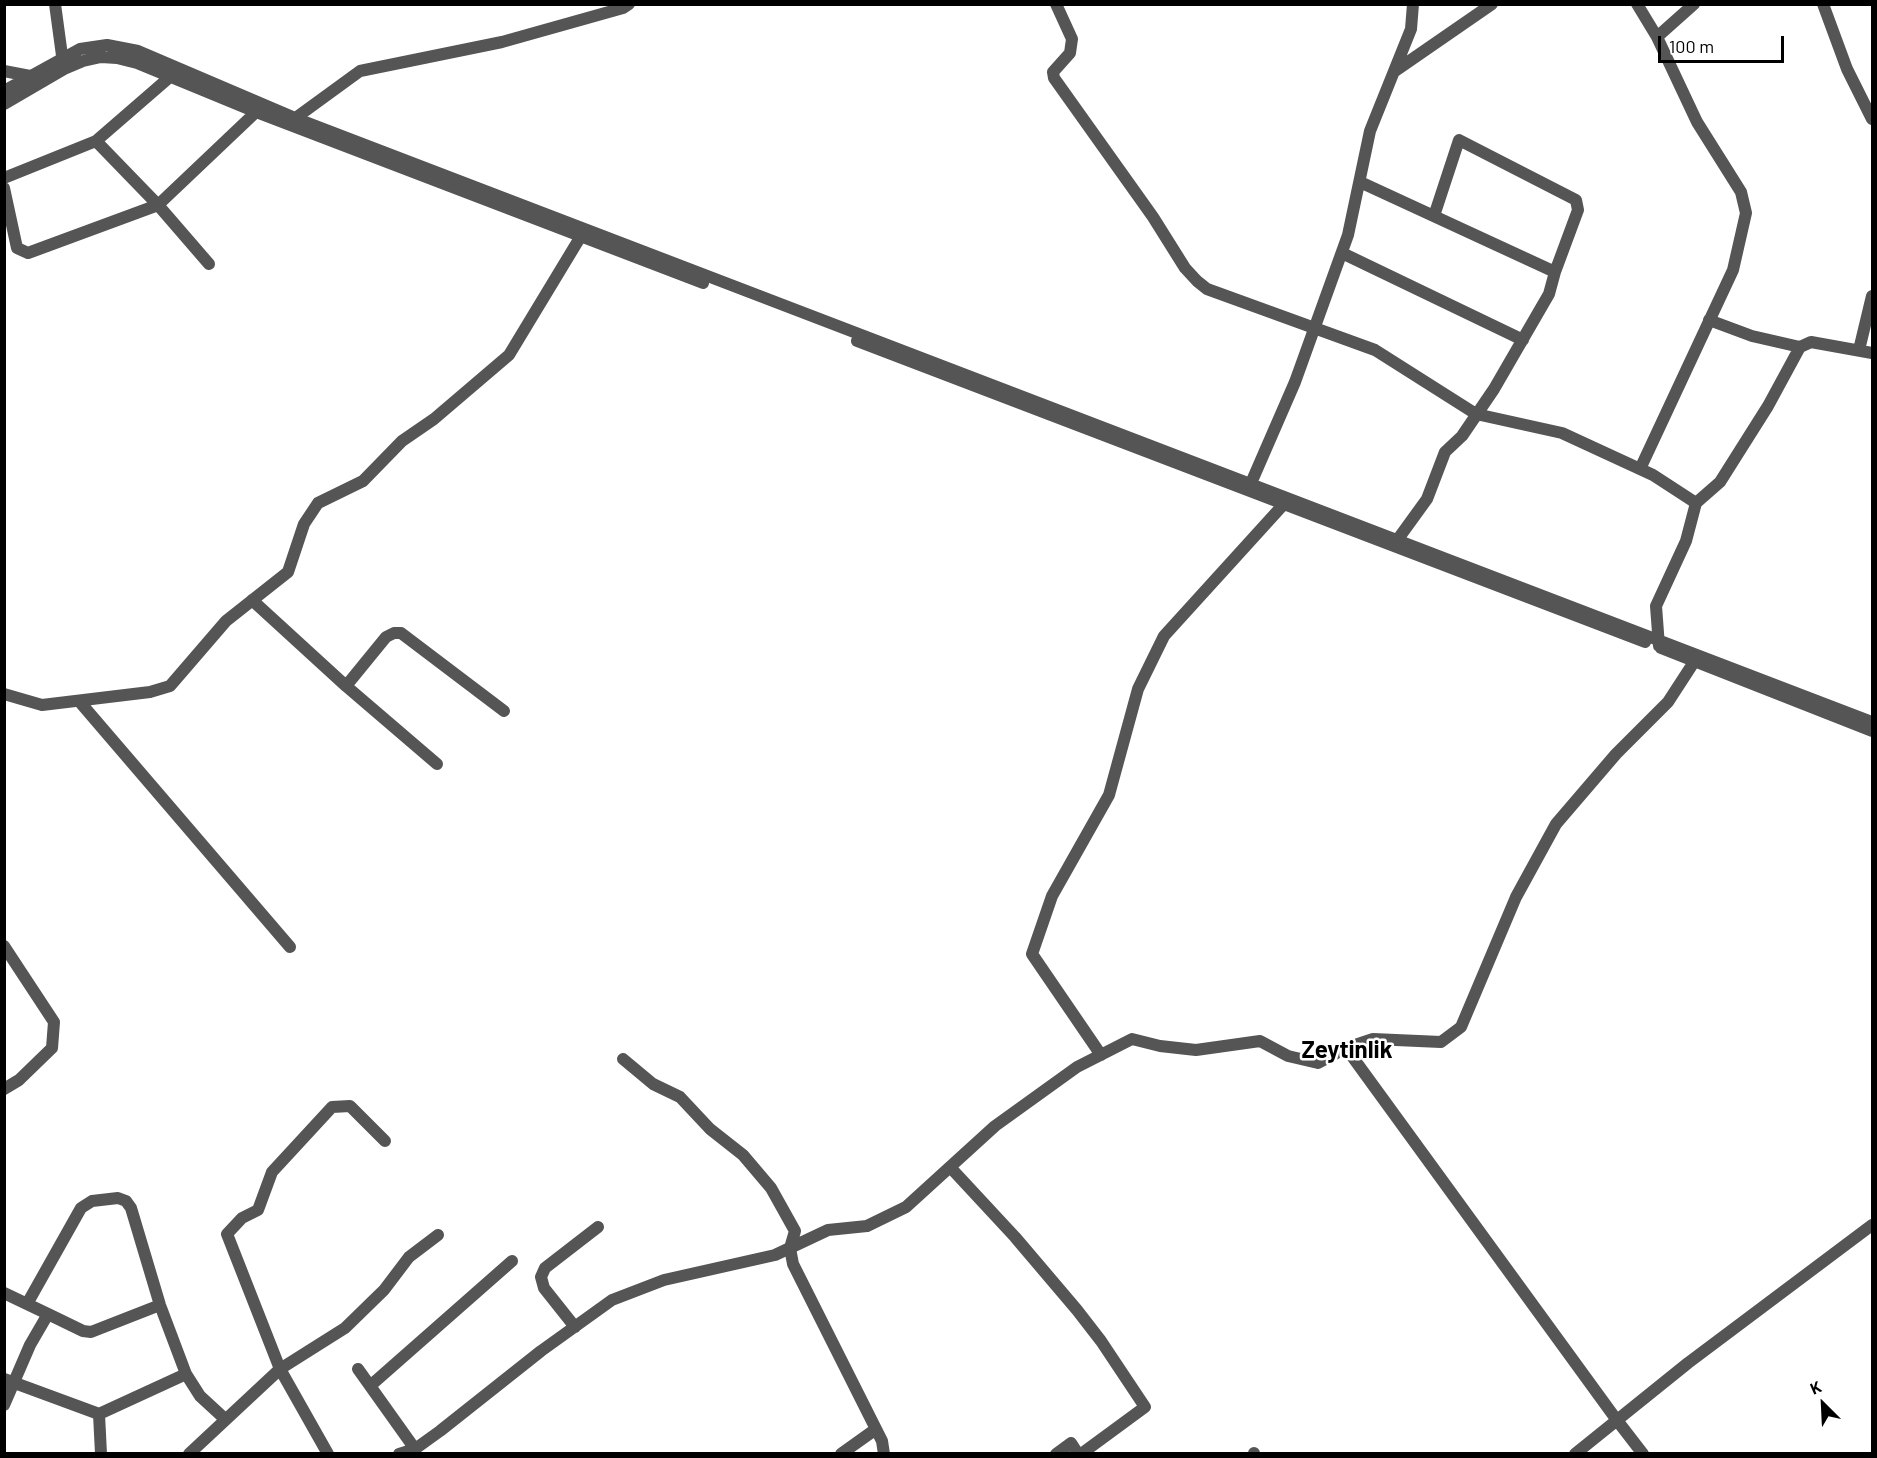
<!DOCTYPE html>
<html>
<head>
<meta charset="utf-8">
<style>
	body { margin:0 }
	#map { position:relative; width:1877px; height:1458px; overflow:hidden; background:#fff; font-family:Barlow,sans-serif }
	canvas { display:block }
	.frame { position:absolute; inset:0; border:6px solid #000; pointer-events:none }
	.north { position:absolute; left:1793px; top:1374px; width:60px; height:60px; -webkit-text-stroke:4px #fff; paint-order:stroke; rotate:336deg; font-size:16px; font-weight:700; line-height:24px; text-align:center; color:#000 }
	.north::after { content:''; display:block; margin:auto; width:21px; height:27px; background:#000; clip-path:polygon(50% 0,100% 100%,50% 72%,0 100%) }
	.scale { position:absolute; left:1658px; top:36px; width:126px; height:27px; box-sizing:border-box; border:3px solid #000; border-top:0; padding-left:8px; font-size:18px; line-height:21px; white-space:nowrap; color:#000; -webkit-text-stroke:4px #fff; paint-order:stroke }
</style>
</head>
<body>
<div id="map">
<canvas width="1877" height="1458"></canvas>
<div class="frame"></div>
<div class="north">K</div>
<div class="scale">100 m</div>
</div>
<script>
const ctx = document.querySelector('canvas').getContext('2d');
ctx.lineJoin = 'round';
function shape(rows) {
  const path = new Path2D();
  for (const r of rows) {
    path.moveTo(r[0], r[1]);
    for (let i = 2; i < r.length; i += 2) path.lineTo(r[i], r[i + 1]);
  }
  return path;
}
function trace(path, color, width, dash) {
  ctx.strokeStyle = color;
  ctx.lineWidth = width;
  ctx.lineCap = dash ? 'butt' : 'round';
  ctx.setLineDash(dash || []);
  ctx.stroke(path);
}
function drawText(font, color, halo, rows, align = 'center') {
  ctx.font = font + ' Barlow,sans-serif';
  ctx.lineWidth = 5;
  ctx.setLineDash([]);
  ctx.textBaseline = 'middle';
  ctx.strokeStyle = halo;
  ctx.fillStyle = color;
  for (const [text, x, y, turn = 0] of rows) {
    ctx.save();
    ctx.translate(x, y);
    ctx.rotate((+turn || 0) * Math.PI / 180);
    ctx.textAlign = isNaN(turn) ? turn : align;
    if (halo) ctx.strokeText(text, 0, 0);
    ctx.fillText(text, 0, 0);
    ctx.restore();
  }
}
trace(shape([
	[55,4,63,63],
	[1056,4,1072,39,1070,53,1053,72,1054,78,1153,217,1185,268,1197,281,1207,289,1375,350,1476,414,1562,433,1653,475,1696,503,1686,541,1656,606,1659,646],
	[1637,4,1657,37,1697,122,1741,192,1746,213,1733,270,1640,469],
	[1823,4,1847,69,1872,119],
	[1657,37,1694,4],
	[4,71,30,76],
	[1395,71,1492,4],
	[171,76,96,141,158,205,209,264],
	[4,91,80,49,107,45,138,51,295,118,1872,722],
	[4,104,64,69,83,61,101,57,117,58,137,63,256,112,703,283],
	[290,122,360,71,502,42,623,8,629,4],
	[4,178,96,141],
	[1360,182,1555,272,1549,294,1494,389,1462,436,1445,452,1427,499,1398,539],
	[4,188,17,248,28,253,158,205,256,112],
	[1434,216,1459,140,1576,200,1578,210,1555,272],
	[1342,253,1523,340],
	[1709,320,1752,336,1800,347],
	[857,341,1645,642],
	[1859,350,1872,296],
	[1248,490,1295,382,1348,235,1370,131,1411,29,1413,4],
	[1696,503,1720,482,1768,406,1800,347,1811,342,1872,353],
	[252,600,346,686,437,764],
	[1661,648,1872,731],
	[346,686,386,637,394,633,401,633,504,711],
	[4,694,42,705,150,692,170,686,226,621,288,572,304,524,318,503,363,481,402,441,434,419,509,355,581,236],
	[79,701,290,947],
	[4,946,54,1022,52,1048,19,1080,4,1089],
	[1346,1048,1616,1419,1643,1454],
	[1101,1055,1032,954,1052,896,1109,795,1138,689,1164,636,1283,505],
	[623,1059,653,1084,680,1097,710,1129,743,1155,771,1188,795,1231,790,1248,793,1264,882,1441,884,1454],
	[950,1167,1015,1237,1077,1310,1101,1341,1145,1407,1081,1454],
	[4,1293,48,1314,30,1345,4,1405],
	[27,1304,81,1208,92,1201,118,1198,126,1201,131,1208,160,1305,186,1374,200,1396,225,1419],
	[48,1314,83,1331,91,1332,160,1305],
	[575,1327,544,1288,541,1277,545,1268,598,1227],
	[358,1369,415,1449],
	[4,1379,99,1414,101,1454],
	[370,1386,512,1261],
	[99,1414,186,1374],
	[1254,1453,1254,1454],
	[189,1454,280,1369,345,1328,384,1290,409,1257,438,1235],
	[328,1454,280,1369,227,1234,242,1218,258,1210,272,1172,332,1107,350,1106,385,1141],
	[399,1454,415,1449,440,1431,541,1351,612,1300,664,1280,775,1255,828,1230,867,1226,906,1207,995,1126,1077,1067,1132,1039,1160,1046,1196,1050,1260,1041,1288,1056,1318,1063,1346,1048,1373,1039,1441,1042,1461,1027,1516,897,1556,824,1616,754,1668,702,1694,662],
	[841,1454,876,1429],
	[1056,1454,1071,1443,1078,1454],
	[1575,1454,1688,1363,1872,1225]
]), '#555', 12);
drawText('bold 24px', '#000', '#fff', [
	["Zeytinlik",1347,1050]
]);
</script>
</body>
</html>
